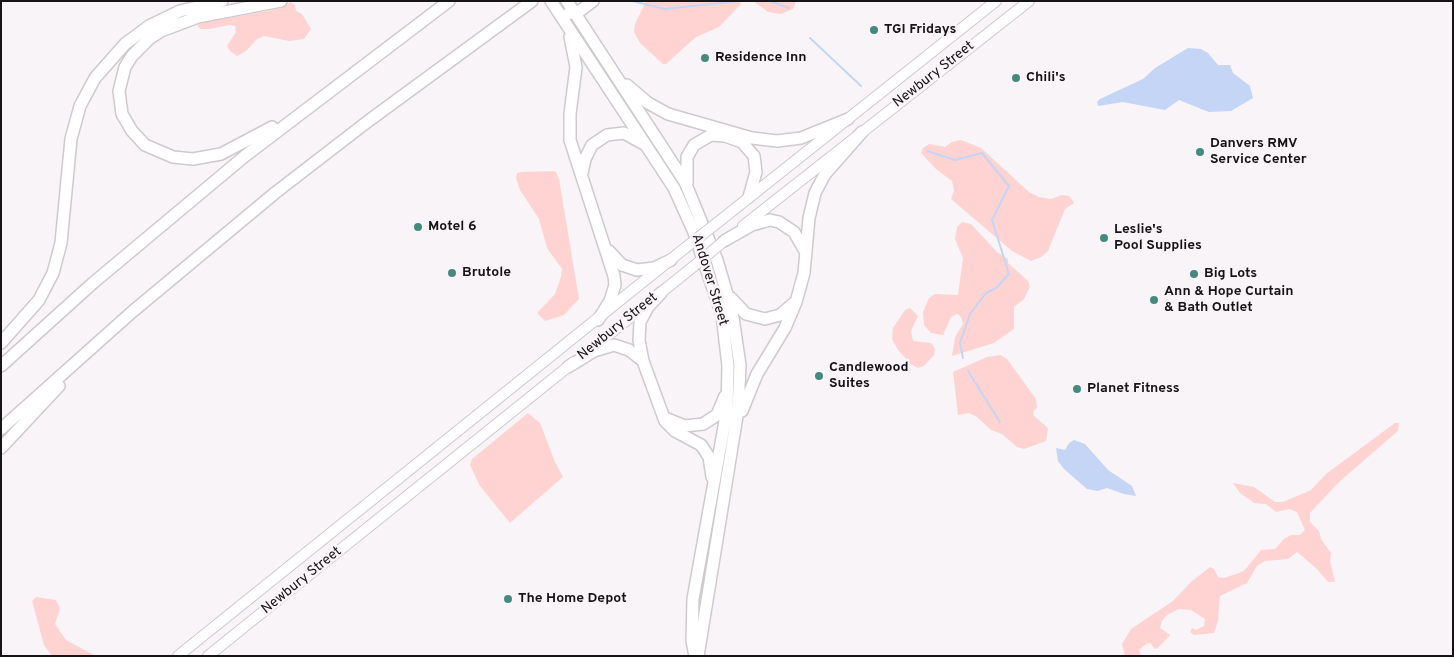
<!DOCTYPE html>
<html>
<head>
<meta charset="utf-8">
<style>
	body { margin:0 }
	#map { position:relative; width:1454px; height:657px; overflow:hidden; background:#f8f4f8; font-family:Overpass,sans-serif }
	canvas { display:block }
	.frame { position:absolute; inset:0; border:2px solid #161416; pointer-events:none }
</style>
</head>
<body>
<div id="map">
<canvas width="1454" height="657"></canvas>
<div class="frame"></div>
</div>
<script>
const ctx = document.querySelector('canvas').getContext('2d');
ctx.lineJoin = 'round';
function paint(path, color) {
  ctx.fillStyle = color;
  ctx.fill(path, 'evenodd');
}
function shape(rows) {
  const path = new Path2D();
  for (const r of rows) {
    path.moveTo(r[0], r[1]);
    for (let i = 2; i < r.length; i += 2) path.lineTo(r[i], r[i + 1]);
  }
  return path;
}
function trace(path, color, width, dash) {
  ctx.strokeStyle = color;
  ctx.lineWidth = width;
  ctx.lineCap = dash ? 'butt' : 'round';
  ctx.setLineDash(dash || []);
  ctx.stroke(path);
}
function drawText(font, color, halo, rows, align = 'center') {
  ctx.font = font + ' Overpass,sans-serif';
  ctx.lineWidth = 5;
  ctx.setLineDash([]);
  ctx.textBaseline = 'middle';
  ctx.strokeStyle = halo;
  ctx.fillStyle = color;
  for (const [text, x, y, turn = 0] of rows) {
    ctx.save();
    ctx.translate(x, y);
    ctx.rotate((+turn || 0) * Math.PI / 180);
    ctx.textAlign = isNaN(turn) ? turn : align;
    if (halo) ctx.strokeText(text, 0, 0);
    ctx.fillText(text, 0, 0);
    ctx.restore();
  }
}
paint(shape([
	[646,1,740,1,741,4,719,27,696,37,666,64,663,64,640,43,634,32,635,24],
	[753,1,796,1,793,9,781,14,768,12],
	[290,2,295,5,296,11,302,14,311,29,304,39,289,41,264,36,257,39,246,51,237,56,230,51,227,46,236,32,235,26,229,25,210,29,200,29,197,25,214,18,240,16,282,8],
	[961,140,981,148,1029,192,1039,197,1051,199,1062,195,1069,196,1074,203,1065,209,1048,251,1041,257,1031,261,1012,251,951,199,954,191,952,181,936,169,921,153,923,148,929,144,945,147,952,142],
	[553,171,556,172,559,179,579,299,564,315,545,321,537,313,555,294,561,277,562,269,547,248,539,219,520,190,516,178,517,173,521,172],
	[962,222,971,224,997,252,1008,259,1008,263,1028,281,1030,287,1024,299,1014,307,1014,329,994,343,952,356,955,337,963,324,961,317,957,314,951,317,943,335,931,333,924,325,923,312,929,298,935,294,958,295,963,258,955,239,957,227],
	[910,308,918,316,911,331,913,341,931,343,935,349,934,355,924,366,918,368,912,365,898,350,892,339,893,328,905,310],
	[1001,355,1007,359,1036,399,1037,408,1033,411,1034,416,1048,428,1046,441,1024,449,1017,447,1002,434,991,430,977,417,969,413,958,415,953,372,987,357],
	[528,413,540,423,555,462,563,477,510,523,480,486,470,465,472,459],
	[1395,423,1399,423,1398,431,1339,482,1310,513,1310,522,1319,531,1321,539,1331,553,1330,561,1335,582,1328,582,1317,569,1297,552,1288,559,1265,561,1257,566,1247,583,1220,596,1218,621,1214,633,1194,635,1190,632,1192,628,1196,630,1204,626,1205,619,1191,610,1179,609,1167,615,1162,621,1160,628,1170,635,1159,647,1155,649,1150,643,1146,644,1139,650,1141,656,1125,656,1122,644,1131,629,1173,601,1191,582,1210,567,1214,569,1218,577,1224,578,1239,573,1245,570,1261,550,1275,549,1284,539,1291,535,1300,535,1305,530,1297,512,1289,509,1276,512,1266,504,1254,503,1240,493,1233,483,1254,487,1275,502,1283,502,1311,490,1326,474],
	[36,597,56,600,60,609,55,624,66,640,96,656,52,656,44,645,32,601]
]), '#ffd3d2');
paint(shape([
	[1188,48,1201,49,1208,53,1218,65,1230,65,1233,73,1250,86,1253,98,1231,111,1209,112,1179,100,1165,110,1123,102,1098,106,1097,102,1100,99,1143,79,1155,68],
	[1074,440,1085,444,1108,470,1132,486,1136,496,1124,494,1107,488,1098,491,1087,489,1064,469,1058,461,1056,448,1065,450,1069,443]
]), '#c5d5f6');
trace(shape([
	[632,1,665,9,739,1],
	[770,1,789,8],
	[810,38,861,86],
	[927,151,955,160,982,153,1009,186,992,220,1009,274,996,288,986,293,970,314,960,343,963,358],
	[968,371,1000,422]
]), '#c5d5f6', 2);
const primary = shape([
	[717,223,996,1],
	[743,226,1029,1],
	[587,352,694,266],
	[178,656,685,248],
	[208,656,574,362]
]);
const highway = shape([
	[551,1,674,188,693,230,722,315,728,366,727,410,693,599,692,641,695,656],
	[567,1,685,182,717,260,732,311,740,365,738,410,698,656],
	[569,13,576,14,593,1],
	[570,37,576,67,570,114,570,140,614,276,615,285,610,301,598,320],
	[627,85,648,103,668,114,752,138,777,141,801,138,848,119],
	[272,127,221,154,193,159,173,157,145,145,132,131,122,114,119,91,125,67,132,56,150,38,161,31,198,17,281,1],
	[582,173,585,159,592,145,607,135,624,133,644,144],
	[687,183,687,157,694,145,711,135,725,136,742,142,754,156,756,172,749,197],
	[724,241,752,225,770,220,779,222,794,232,805,251],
	[609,251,622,265,637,270,654,268,671,260],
	[661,293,648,307,640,322,639,340,643,361,665,421,675,431,701,445,709,457,712,477],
	[731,298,746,314,765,319,780,315,794,303],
	[1,343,39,300,53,273,61,243,71,139,80,106,95,78,125,44,149,26,180,11,222,1],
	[1,366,93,283,245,156,449,1],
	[568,367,594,351,614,345,629,350,643,361],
	[742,411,757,374,785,328,796,302,804,273,809,218,815,193,825,174,862,132],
	[665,418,685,426,703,424,717,415,725,396],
	[1,429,132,312,275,193,367,122,532,1],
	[1,448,59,386]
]);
trace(primary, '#cecace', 12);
trace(highway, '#cecace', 14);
trace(primary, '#fff', 10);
trace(highway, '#fff', 11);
const primaryBridge = shape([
	[685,248,717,223],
	[694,266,724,241]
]);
trace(primaryBridge, '#cecace', 12, []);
trace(primaryBridge, '#fff', 10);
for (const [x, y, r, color] of [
	[874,30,5,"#468a7e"],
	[705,58,5,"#468a7e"],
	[1016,78,5,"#468a7e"],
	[1200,152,5,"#468a7e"],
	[418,227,5,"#468a7e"],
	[1104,238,5,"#468a7e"],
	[452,273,5,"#468a7e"],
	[1194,274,5,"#468a7e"],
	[1154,300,5,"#468a7e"],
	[819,376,5,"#468a7e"],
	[1077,389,5,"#468a7e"],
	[508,599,5,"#468a7e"]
]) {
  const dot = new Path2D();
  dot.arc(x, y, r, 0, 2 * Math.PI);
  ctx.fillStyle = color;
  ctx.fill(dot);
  trace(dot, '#f8f4f8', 2);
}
drawText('bold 14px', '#161416', '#f8f4f8', [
	["TGI Fridays",884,30],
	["Residence Inn",715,58],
	["Chili's",1026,78],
	["Danvers RMV",1210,144],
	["Service Center",1210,160],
	["Motel 6",428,227],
	["Leslie's",1114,230],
	["Pool Supplies",1114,246],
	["Brutole",462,273],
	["Big Lots",1204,274],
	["Ann & Hope Curtain",1164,292],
	["& Bath Outlet",1164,308],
	["Candlewood",829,368],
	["Suites",829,384],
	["Planet Fitness",1087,389],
	["The Home Depot",518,599]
], 'left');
drawText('14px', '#161416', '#f8f4f8', [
	["Newbury Street",934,75,-38],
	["Andover Street",709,280,73],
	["Newbury Street",618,327,-39],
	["Newbury Street",302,581,-39]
]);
</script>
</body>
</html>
